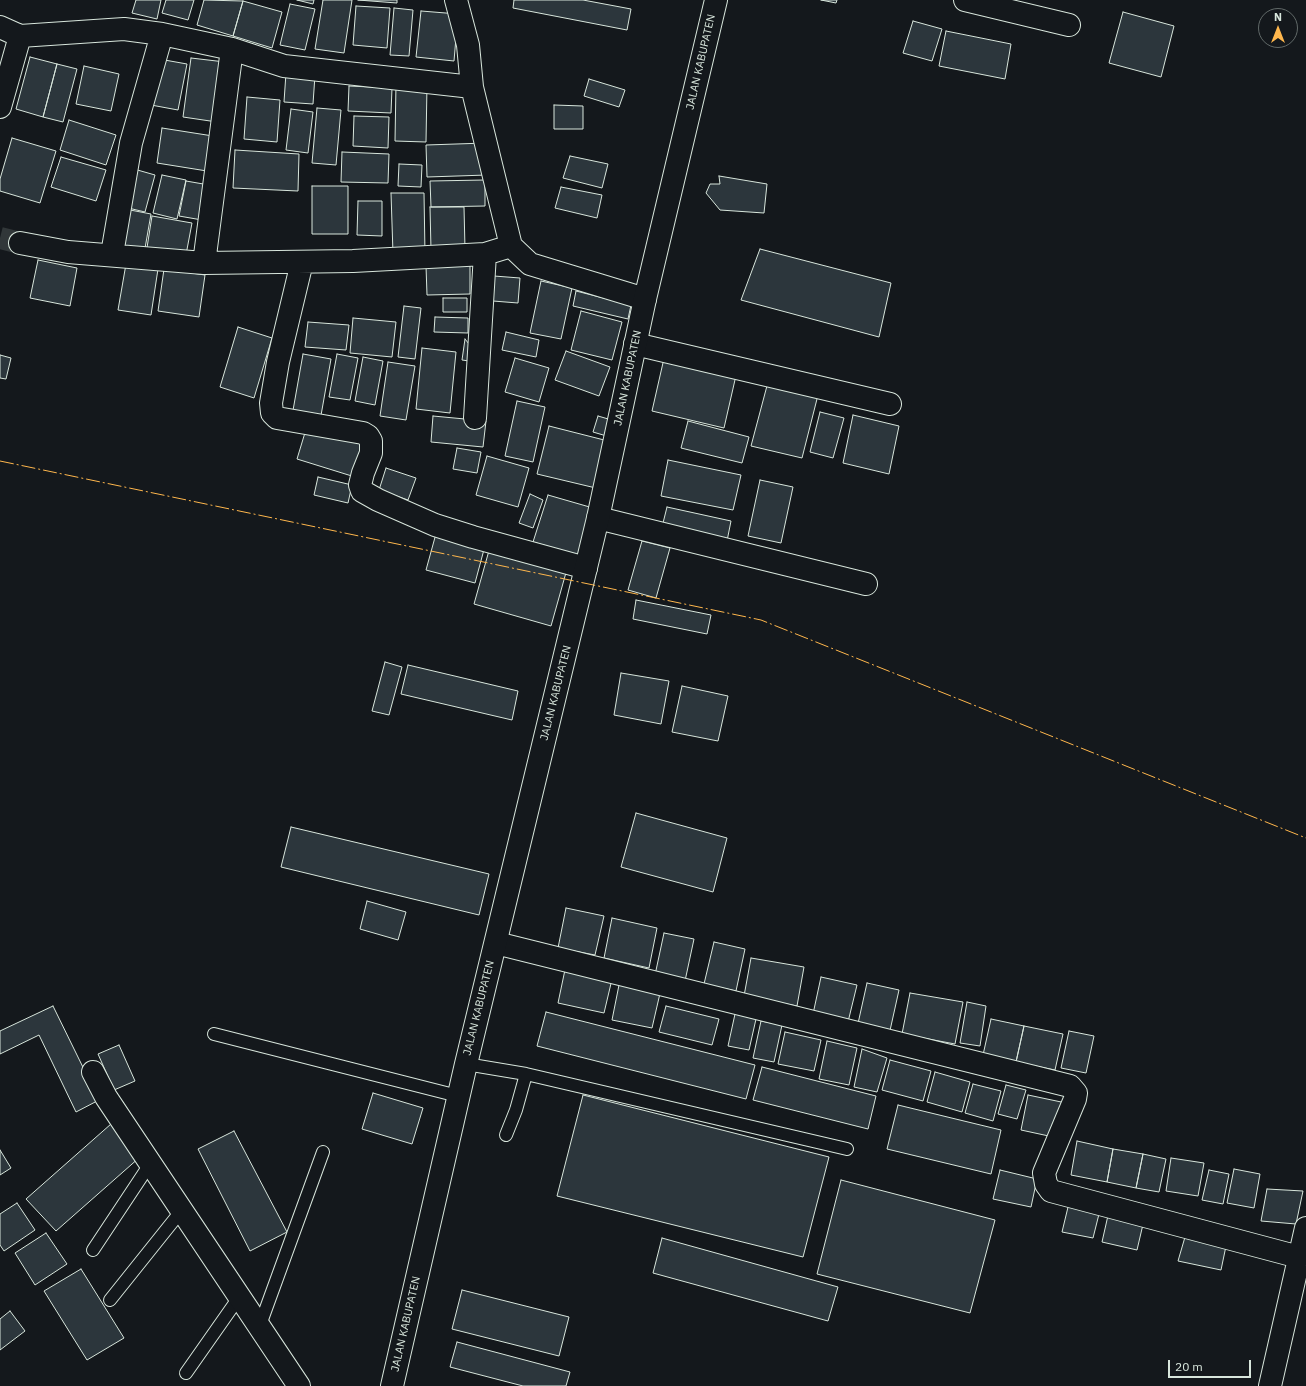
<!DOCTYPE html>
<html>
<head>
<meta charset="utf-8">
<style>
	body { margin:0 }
	#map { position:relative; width:1306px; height:1386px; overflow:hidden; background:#14181c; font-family:"IBM Plex Sans",sans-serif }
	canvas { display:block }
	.north { position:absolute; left:1258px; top:8px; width:40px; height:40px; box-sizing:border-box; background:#14181c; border:1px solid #626a69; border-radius:50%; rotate:0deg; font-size:11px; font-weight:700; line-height:16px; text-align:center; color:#d8e6dc }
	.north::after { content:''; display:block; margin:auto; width:14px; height:18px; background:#ffb74d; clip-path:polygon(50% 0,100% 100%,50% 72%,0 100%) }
	.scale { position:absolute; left:1168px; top:1360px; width:83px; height:18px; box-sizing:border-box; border:2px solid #d8e6dc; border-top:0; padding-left:5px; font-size:12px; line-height:14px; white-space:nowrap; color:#d8e6dc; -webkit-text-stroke:3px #14181c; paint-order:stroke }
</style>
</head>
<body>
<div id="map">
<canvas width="1306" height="1386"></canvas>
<div class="north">N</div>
<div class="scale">20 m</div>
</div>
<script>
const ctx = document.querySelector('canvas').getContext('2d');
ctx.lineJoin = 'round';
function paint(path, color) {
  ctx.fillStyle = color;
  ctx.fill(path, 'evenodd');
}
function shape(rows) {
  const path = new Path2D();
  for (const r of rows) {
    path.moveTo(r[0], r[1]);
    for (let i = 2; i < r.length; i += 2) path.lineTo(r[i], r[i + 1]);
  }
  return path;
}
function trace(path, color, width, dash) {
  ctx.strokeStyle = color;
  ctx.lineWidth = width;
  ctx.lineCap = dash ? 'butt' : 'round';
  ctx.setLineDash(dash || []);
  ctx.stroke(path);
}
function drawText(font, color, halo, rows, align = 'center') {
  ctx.font = font + ' "IBM Plex Sans",sans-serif';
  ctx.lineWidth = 3;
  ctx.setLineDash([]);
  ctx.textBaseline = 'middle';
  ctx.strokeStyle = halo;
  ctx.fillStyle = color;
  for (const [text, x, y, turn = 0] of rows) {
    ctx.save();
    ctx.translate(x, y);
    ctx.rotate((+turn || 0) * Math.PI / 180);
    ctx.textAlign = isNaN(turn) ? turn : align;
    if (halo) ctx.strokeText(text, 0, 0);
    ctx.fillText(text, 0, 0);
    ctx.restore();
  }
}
const building = shape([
	[136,0,161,0,157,19,132,13,136,0],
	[166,0,194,0,188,20,162,13,166,0],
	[204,0,243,1,233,36,197,25,204,0],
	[297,0,314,0,313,4,297,0],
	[323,0,352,0,344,53,315,49,323,0],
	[358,0,397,0,397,3,358,0],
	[514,0,583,0,631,9,627,30,513,8,514,0],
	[821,0,837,0,836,3,821,0],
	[243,1,282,12,272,48,233,36,243,1],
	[290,4,315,9,305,50,280,45,290,4],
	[356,6,390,8,387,48,353,45,356,6],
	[394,8,413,10,409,56,390,55,394,8],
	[421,11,458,14,454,61,416,57,421,11],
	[1123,12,1174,26,1161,77,1109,63,1123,12],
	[913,21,942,29,932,61,903,53,913,21],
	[946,31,1011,44,1005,79,939,66,946,31],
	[30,57,57,64,43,117,16,109,30,57],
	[191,58,225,62,217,122,183,117,191,58],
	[159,59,187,64,178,110,151,105,159,59],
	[57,64,77,69,63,122,43,117,57,64],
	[84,66,119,74,111,111,76,104,84,66],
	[286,73,315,75,313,104,284,102,286,73],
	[589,79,625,90,619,107,584,96,589,79],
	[396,84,427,85,426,142,395,141,396,84],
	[349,86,392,88,391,113,348,111,349,86],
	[247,97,280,100,277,142,244,139,247,97],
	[554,105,583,106,583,129,554,129,554,105],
	[317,108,341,110,336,165,312,163,317,108],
	[291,109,313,112,308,153,286,150,291,109],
	[354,116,389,117,388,148,353,146,354,116],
	[69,120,116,135,106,165,60,150,69,120],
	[162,128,213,136,207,171,157,163,162,128],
	[12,138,56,151,40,203,0,191,0,179,12,138],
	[486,143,487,175,427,177,426,145,486,143],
	[235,150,299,154,298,191,233,188,235,150],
	[342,152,389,154,388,183,341,182,342,152],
	[570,156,608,164,602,188,563,178,570,156],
	[61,157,106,170,96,201,51,187,61,157],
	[399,164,422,165,421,187,398,186,399,164],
	[134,169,155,175,145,212,124,207,134,169],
	[162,175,186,180,177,219,153,213,162,175],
	[719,176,767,184,764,213,720,210,706,193,710,184,720,184,719,176],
	[485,180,485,206,431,207,430,181,485,180],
	[186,181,209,185,202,220,179,216,186,181],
	[312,186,348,186,348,234,312,234,312,186],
	[561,187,602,195,597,218,555,208,561,187],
	[391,193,424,193,425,254,393,254,391,193],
	[358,201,382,201,382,236,357,235,358,201],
	[430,207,464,207,465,249,431,250,430,207],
	[125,209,151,214,144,254,117,249,125,209],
	[152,216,192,223,185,260,146,254,152,216],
	[760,249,891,283,879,337,741,300,760,249],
	[38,260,77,268,70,306,30,298,38,260],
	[126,264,158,269,151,315,118,310,126,264],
	[470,265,470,294,427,295,426,266,470,265],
	[164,269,205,275,199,317,158,311,164,269],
	[494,276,520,278,518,303,493,301,494,276],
	[541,281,572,288,561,339,530,333,541,281],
	[576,291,631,305,628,319,573,306,576,291],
	[443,298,467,298,467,312,443,312,443,298],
	[404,306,421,308,415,359,398,357,404,306],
	[581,311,622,322,612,360,571,350,581,311],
	[435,317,468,318,468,333,434,332,435,317],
	[353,318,396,322,392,357,350,353,353,318],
	[308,322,349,325,346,350,305,347,308,322],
	[238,327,272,338,254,398,220,387,238,327],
	[506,332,539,340,536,357,502,350,506,332],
	[465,339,469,344,469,361,462,360,465,339],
	[422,348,456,352,450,413,416,409,422,348],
	[566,351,610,367,599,396,555,380,566,351],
	[303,354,331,359,320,421,292,416,303,354],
	[337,354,358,358,350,400,329,397,337,354],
	[665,354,737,371,724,428,652,411,665,354],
	[0,355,11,358,6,379,0,378,0,355],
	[363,357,383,361,375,405,355,401,363,357],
	[515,358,549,368,539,402,505,392,515,358],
	[388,362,415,366,406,420,380,416,388,362],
	[768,382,818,395,802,458,751,446,768,382],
	[517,401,545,407,533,462,505,456,517,401],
	[820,412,844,418,833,458,810,452,820,412],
	[853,415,899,426,889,474,843,463,853,415],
	[433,416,486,421,483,447,431,442,433,416],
	[598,416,615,421,610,437,593,432,598,416],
	[688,421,749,437,742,463,681,448,688,421],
	[307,426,365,443,355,477,297,459,307,426],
	[549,426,612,442,600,489,537,474,549,426],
	[457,448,481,452,477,473,453,469,457,448],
	[487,456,529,468,518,507,476,495,487,456],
	[668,460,741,475,733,510,661,496,668,460],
	[386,468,416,478,408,500,379,490,386,468],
	[318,477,352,485,348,503,314,495,318,477],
	[760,480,793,487,781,543,748,536,760,480],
	[530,494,543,500,533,528,519,523,530,494],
	[548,495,600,510,585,557,533,542,548,495],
	[667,507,731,521,727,541,662,527,667,507],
	[437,530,486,542,475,583,426,570,437,530],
	[642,541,670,548,656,598,628,590,642,541],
	[490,547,567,569,551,626,474,604,490,547],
	[636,600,711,615,707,634,633,619,636,600],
	[385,662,402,667,389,715,372,711,385,662],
	[408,665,518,691,512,720,401,694,408,665],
	[621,673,669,681,661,724,614,715,621,673],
	[682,686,728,696,718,741,672,732,682,686],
	[636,813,727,838,713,892,621,867,636,813],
	[291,827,489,874,479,915,281,867,291,827],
	[367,901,406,912,398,940,360,929,367,901],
	[566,908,604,916,595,955,558,948,566,908],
	[612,918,657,928,649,968,604,958,612,918],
	[664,933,694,939,685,981,655,975,664,933],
	[714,942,745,949,736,991,704,984,714,942],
	[751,958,804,967,797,1006,744,996,751,958],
	[566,965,613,975,604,1013,558,1003,566,965],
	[821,977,857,985,848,1022,813,1014,821,977],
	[620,980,661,989,652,1028,612,1020,620,980],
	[867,983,899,990,889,1035,857,1028,867,983],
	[910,993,963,1002,955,1044,902,1034,910,993],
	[967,1002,986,1006,980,1046,960,1043,967,1002],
	[53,1006,99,1100,76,1112,39,1035,0,1054,0,1031,53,1006],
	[666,1006,719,1019,712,1045,659,1032,666,1006],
	[546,1012,755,1065,746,1099,537,1046,546,1012],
	[735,1014,756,1019,749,1050,728,1046,735,1014],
	[991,1019,1024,1026,1016,1062,983,1055,991,1019],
	[761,1021,782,1025,774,1062,753,1058,761,1021],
	[1024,1026,1063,1034,1055,1070,1016,1062,1024,1026],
	[1069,1031,1094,1036,1086,1073,1061,1068,1069,1031],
	[785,1032,821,1040,814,1071,778,1064,785,1032],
	[827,1041,857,1048,849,1085,819,1079,827,1041],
	[119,1045,135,1081,114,1090,98,1054,119,1045],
	[862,1049,887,1058,877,1092,854,1087,862,1049],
	[890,1060,931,1071,923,1101,882,1090,890,1060],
	[762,1067,876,1096,868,1129,753,1100,762,1067],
	[935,1072,970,1082,962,1112,927,1102,935,1072],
	[973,1084,1001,1091,993,1121,965,1113,973,1084],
	[1006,1085,1026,1090,1017,1119,998,1114,1006,1085],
	[373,1093,423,1108,412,1144,362,1129,373,1093],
	[583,1095,829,1157,803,1257,557,1196,583,1095],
	[1028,1095,1066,1103,1058,1138,1021,1130,1028,1095],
	[898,1105,1001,1130,991,1174,887,1149,898,1105],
	[111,1124,140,1157,56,1231,26,1199,111,1124],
	[234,1131,287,1232,250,1251,198,1149,234,1131],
	[1077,1141,1113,1149,1107,1182,1071,1175,1077,1141],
	[1113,1149,1143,1154,1136,1188,1107,1182,1113,1149],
	[0,1150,11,1168,0,1175,0,1150],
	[1143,1154,1166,1159,1159,1192,1136,1188,1143,1154],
	[1171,1158,1204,1163,1198,1196,1166,1191,1171,1158],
	[1234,1169,1260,1174,1254,1208,1227,1203,1234,1169],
	[1000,1170,1037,1179,1031,1207,993,1199,1000,1170],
	[1209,1170,1229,1174,1223,1204,1202,1200,1209,1170],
	[841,1180,995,1220,970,1313,817,1274,841,1180],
	[1267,1189,1303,1191,1296,1224,1261,1221,1267,1189],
	[17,1203,35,1230,4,1251,0,1245,0,1214,17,1203],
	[1069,1203,1100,1210,1093,1238,1062,1232,1069,1203],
	[1109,1211,1144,1220,1137,1250,1102,1242,1109,1211],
	[46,1233,67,1264,35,1285,15,1253,46,1233],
	[1185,1237,1226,1246,1221,1270,1178,1261,1185,1237],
	[662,1238,838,1287,828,1321,653,1273,662,1238],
	[81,1269,124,1338,87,1360,44,1291,81,1269],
	[462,1290,569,1317,559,1356,452,1329,462,1290],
	[10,1311,25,1331,0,1350,0,1319,10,1311],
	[457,1342,570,1372,566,1386,523,1386,450,1367,457,1342]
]);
paint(building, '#2c363c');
trace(building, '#d8e6dc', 1);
trace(shape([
	[0,238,20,243]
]), '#313739', 22, [22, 11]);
const lane = shape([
	[214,1034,458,1096],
	[466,1064,526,1074,847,1149],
	[506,1135,516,1110,526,1074],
	[93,1250,150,1164],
	[110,1300,182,1210],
	[260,1325,323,1152],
	[186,1373,240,1296]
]);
const street = shape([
	[456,0,468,45,472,87,511,246,530,264,645,299],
	[965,0,1069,25],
	[0,27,20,36,124,29,162,34,232,49,284,66,472,87],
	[0,107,20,36],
	[20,243,68,252,204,263,353,261,485,254,511,246],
	[112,254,131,143,162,34],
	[302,262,278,362,271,403,272,413,277,418,363,433,368,436,371,441,371,453,363,473,360,485,362,491,378,500,435,525,473,537,586,568],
	[204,263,232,49],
	[635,344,890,404],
	[475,418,485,254],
	[598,518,866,584],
	[496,943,1070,1086,1076,1093,1075,1099,1044,1173,1046,1184,1051,1191,1299,1257],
	[93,1072,106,1097,299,1386],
	[1270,1386,1306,1228]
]);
const secondary = shape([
	[392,1386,466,1064,598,518,645,299,716,0]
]);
trace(lane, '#d8e6dc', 14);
trace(street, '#d8e6dc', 24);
trace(secondary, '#d8e6dc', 24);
trace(lane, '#14181c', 12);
trace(street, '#14181c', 22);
trace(secondary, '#14181c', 22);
trace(shape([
	[0,461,761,620,1306,838]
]), '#ffb74d', 1, [14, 3, 2, 3]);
drawText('11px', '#d8e6dc', '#14181c', [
	["JALAN KABUPATEN",701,62,-77],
	["JALAN KABUPATEN",628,378,-78],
	["JALAN KABUPATEN",556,693,-76],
	["JALAN KABUPATEN",479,1008,-76],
	["JALAN KABUPATEN",406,1324,-77]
]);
</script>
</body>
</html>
